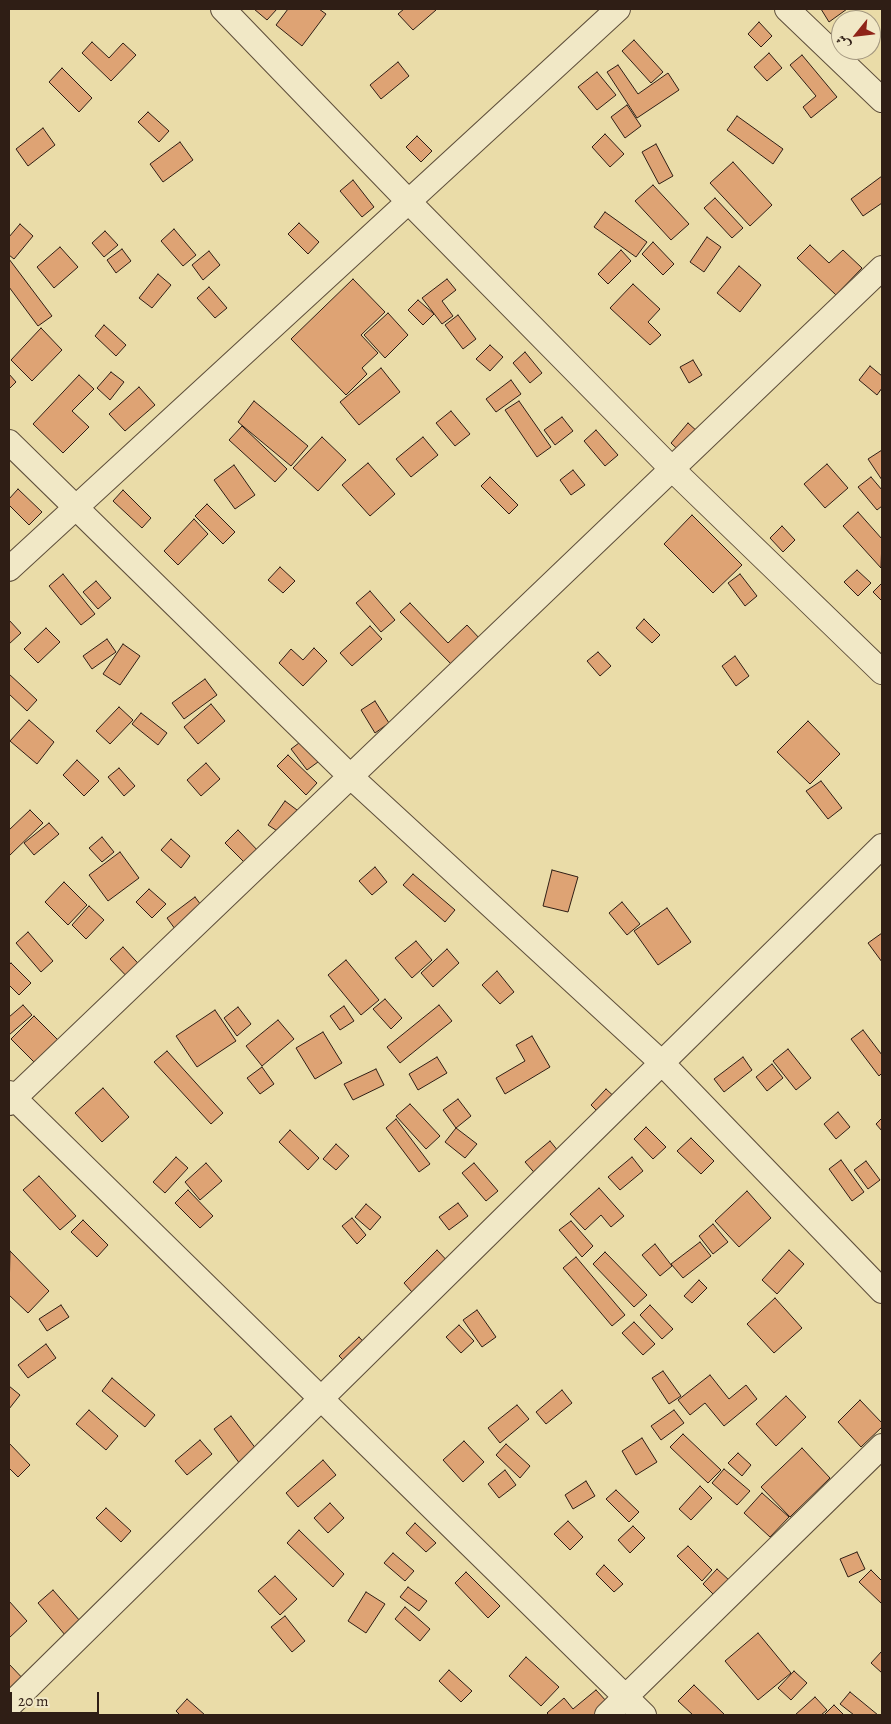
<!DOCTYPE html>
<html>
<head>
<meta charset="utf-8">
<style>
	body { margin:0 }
	#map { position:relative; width:891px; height:1724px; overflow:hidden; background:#eadca8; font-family:Alegreya,Amiri,serif }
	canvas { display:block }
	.frame { position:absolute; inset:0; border:10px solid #2f1e15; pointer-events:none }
	.north { position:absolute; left:831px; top:10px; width:50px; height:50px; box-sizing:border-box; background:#f1e8c6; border:1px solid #a3977f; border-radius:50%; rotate:241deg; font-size:14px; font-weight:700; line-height:20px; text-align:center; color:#2f1e15 }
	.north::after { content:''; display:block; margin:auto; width:18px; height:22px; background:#8f2418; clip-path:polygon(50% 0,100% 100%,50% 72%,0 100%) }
	.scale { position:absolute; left:10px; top:1692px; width:89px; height:22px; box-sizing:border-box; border:2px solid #2f1e15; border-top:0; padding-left:6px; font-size:15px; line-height:18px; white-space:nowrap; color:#2f1e15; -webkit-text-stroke:4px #f1e8c6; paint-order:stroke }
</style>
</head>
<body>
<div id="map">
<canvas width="891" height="1724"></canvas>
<div class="frame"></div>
<div class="north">ش</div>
<div class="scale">20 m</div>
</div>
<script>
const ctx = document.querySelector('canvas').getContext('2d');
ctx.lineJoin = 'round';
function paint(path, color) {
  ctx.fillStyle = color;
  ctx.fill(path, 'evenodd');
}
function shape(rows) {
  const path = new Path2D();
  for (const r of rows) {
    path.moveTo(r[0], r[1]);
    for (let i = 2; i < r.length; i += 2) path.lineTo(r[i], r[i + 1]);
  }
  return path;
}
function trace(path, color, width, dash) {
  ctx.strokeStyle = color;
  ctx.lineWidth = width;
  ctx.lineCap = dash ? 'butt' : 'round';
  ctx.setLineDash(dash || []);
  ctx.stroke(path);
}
const building = shape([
	[254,9,277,9,267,20,254,9],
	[288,9,319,9,326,14,302,46,276,25,288,9],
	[404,9,436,9,436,10,413,30,398,14,404,9],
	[821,9,847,9,829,22,821,9],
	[759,22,772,36,761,47,748,34,759,22],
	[634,40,663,72,651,83,622,51,634,40],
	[92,42,109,58,123,43,136,55,111,81,82,53,92,42],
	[769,53,782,68,767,81,754,67,769,53],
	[802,55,837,97,811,118,803,107,816,96,790,65,802,55],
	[398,62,409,76,381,99,370,85,398,62],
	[618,65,638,94,668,73,679,90,637,118,607,72,618,65],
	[62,68,92,98,79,112,49,82,62,68],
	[597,72,616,95,597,110,578,87,597,72],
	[627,105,641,126,625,138,611,117,627,105],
	[148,112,169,131,159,142,138,122,148,112],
	[737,116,783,149,773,164,727,130,737,116],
	[43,128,55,145,28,166,16,149,43,128],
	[605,134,624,154,610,167,592,147,605,134],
	[417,136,432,151,421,162,406,147,417,136],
	[180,142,193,160,163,182,150,164,180,142],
	[656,144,673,176,659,184,642,152,656,144],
	[733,162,772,205,750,226,710,183,733,162],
	[882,176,882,203,863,216,851,199,882,176],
	[353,180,374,207,362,217,340,191,353,180],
	[653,185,689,224,671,240,635,201,653,185],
	[715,198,743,228,732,238,704,208,715,198],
	[605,212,647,242,636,257,594,227,605,212],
	[299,223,319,242,308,254,288,234,299,223],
	[20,224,33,236,14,259,9,255,9,237,20,224],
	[174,229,196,255,183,266,161,241,174,229],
	[105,231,118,245,104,257,92,243,105,231],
	[707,237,721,247,704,272,690,262,707,237],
	[653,242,674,264,663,275,642,254,653,242],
	[810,245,829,263,843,250,862,268,836,295,797,258,810,245],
	[60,247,78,267,54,288,37,267,60,247],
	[122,249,131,261,116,273,107,260,122,249],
	[621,250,631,261,608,284,598,274,621,250],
	[209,251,220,265,203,280,192,265,209,251],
	[9,259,52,316,38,326,9,287,9,259],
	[739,266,761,285,740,312,717,293,739,266],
	[158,274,171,285,152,308,139,298,158,274],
	[353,279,385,312,361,335,378,353,362,368,367,374,346,395,291,339,353,279],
	[447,279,456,290,442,301,453,316,442,324,422,298,447,279],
	[633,284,660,309,648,322,661,335,650,345,610,308,633,284],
	[209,287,227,308,215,318,197,298,209,287],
	[418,300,434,314,423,325,408,310,418,300],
	[388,313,408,335,385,358,364,335,388,313],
	[458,315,476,339,463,349,445,325,458,315],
	[104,325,126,345,116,356,95,336,104,325],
	[41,328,62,350,32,381,11,360,41,328],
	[490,345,503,357,490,371,476,359,490,345],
	[525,352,542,373,530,383,513,363,525,352],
	[693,360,702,375,689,383,680,367,693,360],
	[870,366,882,376,882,388,877,395,859,380,870,366],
	[381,368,400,392,359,425,340,402,381,368],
	[111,372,124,382,110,400,97,388,111,372],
	[9,374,16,382,9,389,9,374],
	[79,375,94,389,72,411,89,427,63,453,33,424,79,375],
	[511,380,521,394,496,412,486,399,511,380],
	[139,387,155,405,125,431,109,414,139,387],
	[254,401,308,446,291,466,238,422,254,401],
	[519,401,551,447,537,457,505,410,519,401],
	[451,411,470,434,455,446,436,423,451,411],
	[562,417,573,431,555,445,544,430,562,417],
	[688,423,709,442,691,462,671,443,688,423],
	[242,426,287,469,275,482,229,440,242,426],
	[596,430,618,455,605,466,584,441,596,430],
	[322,437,346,460,318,491,293,468,322,437],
	[423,437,438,455,411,477,396,459,423,437],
	[882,450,882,480,868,459,882,450],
	[368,463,395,494,370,516,342,485,368,463],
	[827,464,848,488,825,508,804,484,827,464],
	[234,465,255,495,235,509,214,480,234,465],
	[573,470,585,485,571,495,560,480,573,470],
	[490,477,518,505,509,514,481,486,490,477],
	[871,477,882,490,882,506,877,510,858,487,871,477],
	[18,489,42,512,29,525,9,505,9,499,18,489],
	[123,490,151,518,142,528,113,501,123,490],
	[207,504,235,532,223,544,195,516,207,504],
	[858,512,882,539,881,568,843,526,858,512],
	[692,515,742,565,713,593,664,544,692,515],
	[194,519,208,534,178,565,164,551,194,519],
	[782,526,795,540,783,552,770,538,782,526],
	[280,567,295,581,283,593,268,580,280,567],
	[857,570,871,583,858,596,844,582,857,570],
	[63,574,95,614,81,625,49,586,63,574],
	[740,574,757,596,745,606,728,583,740,574],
	[96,581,111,598,98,609,83,592,96,581],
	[882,583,882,601,873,592,882,583],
	[370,591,395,620,381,632,356,603,370,591],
	[410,603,448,643,467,625,481,640,453,666,400,612,410,603],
	[644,619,660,635,652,643,636,628,644,619],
	[9,620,21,633,9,644,9,620],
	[370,626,382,639,352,666,340,653,370,626],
	[46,628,60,642,38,663,24,649,46,628],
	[107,639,116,652,92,669,83,656,107,639],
	[123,644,140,656,120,685,103,674,123,644],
	[314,648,327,661,303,686,279,663,291,649,303,660,314,648],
	[598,652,611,666,600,676,587,661,598,652],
	[735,656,749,676,736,686,722,666,735,656],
	[9,674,37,700,27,711,9,694,9,674],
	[205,679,217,695,184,719,172,703,205,679],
	[375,701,389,723,375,733,361,710,375,701],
	[211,704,225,721,198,744,184,727,211,704],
	[119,707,133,720,110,744,96,731,119,707],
	[141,713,167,733,158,745,132,724,141,713],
	[29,720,54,742,37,764,10,741,29,720],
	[808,721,840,754,810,784,777,752,808,721],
	[303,740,318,762,307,770,291,749,303,740],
	[288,755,317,783,306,795,277,766,288,755],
	[77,760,99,781,84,796,63,775,77,760],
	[206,763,220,779,201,796,187,780,206,763],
	[119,768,135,786,124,796,108,777,119,768],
	[821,781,842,808,828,819,806,791,821,781],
	[285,801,301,813,285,836,268,825,285,801],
	[30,810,43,823,9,856,9,830,30,810],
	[49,823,59,834,34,855,24,843,49,823],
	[238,830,262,855,250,868,225,843,238,830],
	[102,837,114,852,102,862,89,848,102,837],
	[171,839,190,856,181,868,161,850,171,839],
	[120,852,139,878,108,901,89,875,120,852],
	[375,867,387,882,372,895,359,881,375,867],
	[552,870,578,877,568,912,543,906,552,870],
	[413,874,455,910,445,922,403,885,413,874],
	[64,882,87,905,68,925,45,902,64,882],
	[149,889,166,904,152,918,136,902,149,889],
	[195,897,207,913,178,933,167,918,195,897],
	[622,902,640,924,627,935,609,913,622,902],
	[89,906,104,920,86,939,72,925,89,906],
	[667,908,691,942,658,965,634,931,667,908],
	[28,932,53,961,41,972,16,943,28,932],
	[882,933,882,962,868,943,882,933],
	[416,941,432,960,412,978,395,958,416,941],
	[123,947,147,973,135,985,110,959,123,947],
	[447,949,459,963,433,987,421,973,447,949],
	[346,960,379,1000,361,1015,328,975,346,960],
	[11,963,31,983,19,995,9,985,9,965,11,963],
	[497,971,514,992,500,1004,482,985,497,971],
	[385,999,402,1018,391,1029,373,1009,385,999],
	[23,1005,32,1015,9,1035,9,1017,23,1005],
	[439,1005,452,1021,400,1063,387,1047,439,1005],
	[344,1006,354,1021,340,1030,330,1016,344,1006],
	[238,1007,251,1024,237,1036,224,1018,238,1007],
	[215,1010,236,1041,197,1067,176,1036,215,1010],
	[34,1016,66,1048,43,1071,11,1039,34,1016],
	[278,1020,294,1039,262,1066,246,1046,278,1020],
	[863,1030,882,1055,882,1073,879,1076,851,1039,863,1030],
	[323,1032,342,1063,315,1079,296,1048,323,1032],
	[532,1036,550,1067,505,1094,496,1078,525,1061,516,1045,532,1036],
	[788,1049,811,1078,796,1090,773,1061,788,1049],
	[167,1051,223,1113,211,1124,154,1062,167,1051],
	[437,1057,447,1073,418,1090,409,1074,437,1057],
	[743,1057,752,1070,724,1092,714,1079,743,1057],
	[772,1064,783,1078,767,1091,756,1077,772,1064],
	[262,1067,274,1084,260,1094,247,1078,262,1067],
	[376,1069,384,1085,353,1100,344,1084,376,1069],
	[103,1088,129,1117,102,1142,75,1113,103,1088],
	[606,1089,619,1101,604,1118,591,1105,606,1089],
	[458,1099,471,1116,456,1128,443,1110,458,1099],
	[410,1104,440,1136,426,1149,396,1116,410,1104],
	[838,1112,850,1127,836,1139,824,1124,838,1112],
	[882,1118,882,1131,876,1124,882,1118],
	[396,1119,430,1164,419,1172,386,1128,396,1119],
	[646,1127,666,1147,653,1159,634,1139,646,1127],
	[456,1128,477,1144,465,1158,445,1142,456,1128],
	[290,1130,319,1158,308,1170,279,1142,290,1130],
	[691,1138,714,1161,701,1174,677,1151,691,1138],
	[550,1141,563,1157,539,1178,525,1162,550,1141],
	[336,1144,349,1156,336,1170,323,1159,336,1144],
	[176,1157,188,1168,165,1193,153,1182,176,1157],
	[632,1157,643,1171,620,1190,608,1177,632,1157],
	[841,1160,864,1192,852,1201,829,1169,841,1160],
	[866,1161,880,1180,868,1189,854,1170,866,1161],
	[206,1163,222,1181,200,1200,185,1182,206,1163],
	[474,1163,498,1191,486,1201,462,1173,474,1163],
	[39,1176,76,1216,60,1230,23,1190,39,1176],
	[599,1188,624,1216,611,1227,601,1215,585,1230,570,1214,599,1188],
	[188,1190,213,1216,200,1228,175,1203,188,1190],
	[747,1191,771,1218,739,1247,715,1221,747,1191],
	[458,1203,468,1216,449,1230,439,1217,458,1203],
	[366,1204,381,1217,370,1230,355,1217,366,1204],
	[352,1218,366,1235,357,1244,342,1226,352,1218],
	[83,1220,108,1245,97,1257,71,1232,83,1220],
	[571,1221,593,1246,582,1257,559,1230,571,1221],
	[713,1224,728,1242,713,1254,699,1236,713,1224],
	[700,1242,711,1256,683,1278,671,1264,700,1242],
	[655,1244,672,1266,660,1276,642,1255,655,1244],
	[437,1250,453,1267,419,1300,404,1283,437,1250],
	[789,1250,804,1264,777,1294,762,1280,789,1250],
	[10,1251,49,1291,28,1313,9,1295,10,1251],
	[605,1252,647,1295,634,1307,593,1264,605,1252],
	[576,1257,625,1315,612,1326,563,1268,576,1257],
	[699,1280,707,1288,692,1303,684,1296,699,1280],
	[775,1298,802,1328,774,1353,747,1324,775,1298],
	[61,1305,69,1317,47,1331,39,1319,61,1305],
	[650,1305,673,1329,662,1339,640,1315,650,1305],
	[477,1310,496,1337,482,1347,463,1320,477,1310],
	[634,1322,655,1344,643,1355,622,1333,634,1322],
	[459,1325,474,1341,461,1353,446,1337,459,1325],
	[359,1337,370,1349,351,1368,339,1356,359,1337],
	[46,1344,56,1358,28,1378,18,1365,46,1344],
	[663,1371,681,1396,669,1404,652,1378,663,1371],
	[710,1375,729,1399,746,1385,757,1399,724,1426,705,1403,690,1415,678,1400,710,1375],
	[112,1378,155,1415,145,1427,102,1391,112,1378],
	[9,1386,20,1395,9,1409,9,1386],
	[562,1390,572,1403,546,1424,536,1412,562,1390],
	[786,1396,806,1417,776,1446,756,1424,786,1396],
	[860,1400,882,1423,882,1427,861,1447,838,1422,860,1400],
	[517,1405,529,1419,500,1443,488,1428,517,1405],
	[89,1410,118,1436,106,1450,76,1424,89,1410],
	[674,1410,684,1423,661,1440,651,1426,674,1410],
	[231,1416,263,1458,246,1472,214,1429,231,1416],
	[683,1434,721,1470,708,1483,670,1447,683,1434],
	[642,1438,657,1462,636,1475,622,1451,642,1438],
	[200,1440,212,1454,187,1475,175,1461,200,1440],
	[464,1441,484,1462,463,1482,443,1460,464,1441],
	[9,1443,30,1465,18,1477,9,1468,9,1443],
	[506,1444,530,1466,520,1478,496,1455,506,1444],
	[802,1448,830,1478,790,1517,761,1487,802,1448],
	[738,1453,751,1465,742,1476,728,1463,738,1453],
	[323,1460,336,1475,298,1507,286,1493,323,1460],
	[724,1469,750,1491,737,1505,712,1483,724,1469],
	[505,1470,516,1485,499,1498,488,1484,505,1470],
	[586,1481,595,1496,573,1509,565,1495,586,1481],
	[700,1486,712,1498,691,1520,679,1509,700,1486],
	[616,1490,639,1512,629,1522,606,1499,616,1490],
	[762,1493,789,1517,770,1537,744,1513,762,1493],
	[330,1503,344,1518,328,1533,314,1518,330,1503],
	[106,1508,131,1531,121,1542,96,1518,106,1508],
	[568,1521,583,1537,570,1550,554,1534,568,1521],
	[415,1523,436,1543,426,1552,406,1533,415,1523],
	[633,1526,645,1538,630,1553,618,1540,633,1526],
	[299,1530,344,1574,333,1587,287,1543,299,1530],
	[688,1546,712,1570,702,1581,677,1556,688,1546],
	[857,1552,865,1569,848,1577,840,1559,857,1552],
	[393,1553,414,1571,405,1581,384,1563,393,1553],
	[604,1565,623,1584,614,1592,596,1574,604,1565],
	[717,1569,730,1581,716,1597,703,1584,717,1569],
	[871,1570,882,1581,882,1604,859,1582,871,1570],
	[466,1572,500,1606,488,1618,455,1583,466,1572],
	[275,1576,297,1599,280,1615,258,1591,275,1576],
	[408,1587,427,1601,419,1611,400,1597,408,1587],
	[53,1590,87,1629,71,1642,38,1603,53,1590],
	[366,1592,385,1604,366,1633,348,1621,366,1592],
	[9,1601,27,1621,9,1638,9,1601],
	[405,1607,430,1629,420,1641,395,1619,405,1607],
	[285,1616,305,1641,292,1652,271,1627,285,1616],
	[758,1633,791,1673,758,1700,725,1661,758,1633],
	[882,1651,882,1673,871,1663,882,1651],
	[526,1657,559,1687,541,1706,509,1676,526,1657],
	[9,1664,29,1685,17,1697,9,1689,9,1664],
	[449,1670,472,1691,461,1702,439,1681,449,1670],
	[794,1671,807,1683,791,1700,778,1688,794,1671],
	[694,1685,725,1715,693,1715,678,1701,694,1685],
	[596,1690,608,1703,594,1715,549,1715,547,1713,564,1698,573,1709,596,1690],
	[850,1692,878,1715,854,1715,840,1704,850,1692],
	[815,1697,827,1710,821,1715,795,1715,815,1697],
	[187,1699,205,1715,180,1715,176,1711,187,1699],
	[834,1705,844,1715,824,1715,834,1705]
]);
paint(building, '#dea374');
trace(building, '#2f1e15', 1);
const street = shape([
	[223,9,409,202,672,469,882,672],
	[787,9,882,100],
	[9,442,350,776,662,1063,882,1291],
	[9,569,618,9],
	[9,1093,644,1715],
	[9,1103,882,268],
	[9,1706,882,846],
	[607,1715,882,1446]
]);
trace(street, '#5e4e3a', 26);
trace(street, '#f1e8c6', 24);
</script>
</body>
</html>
